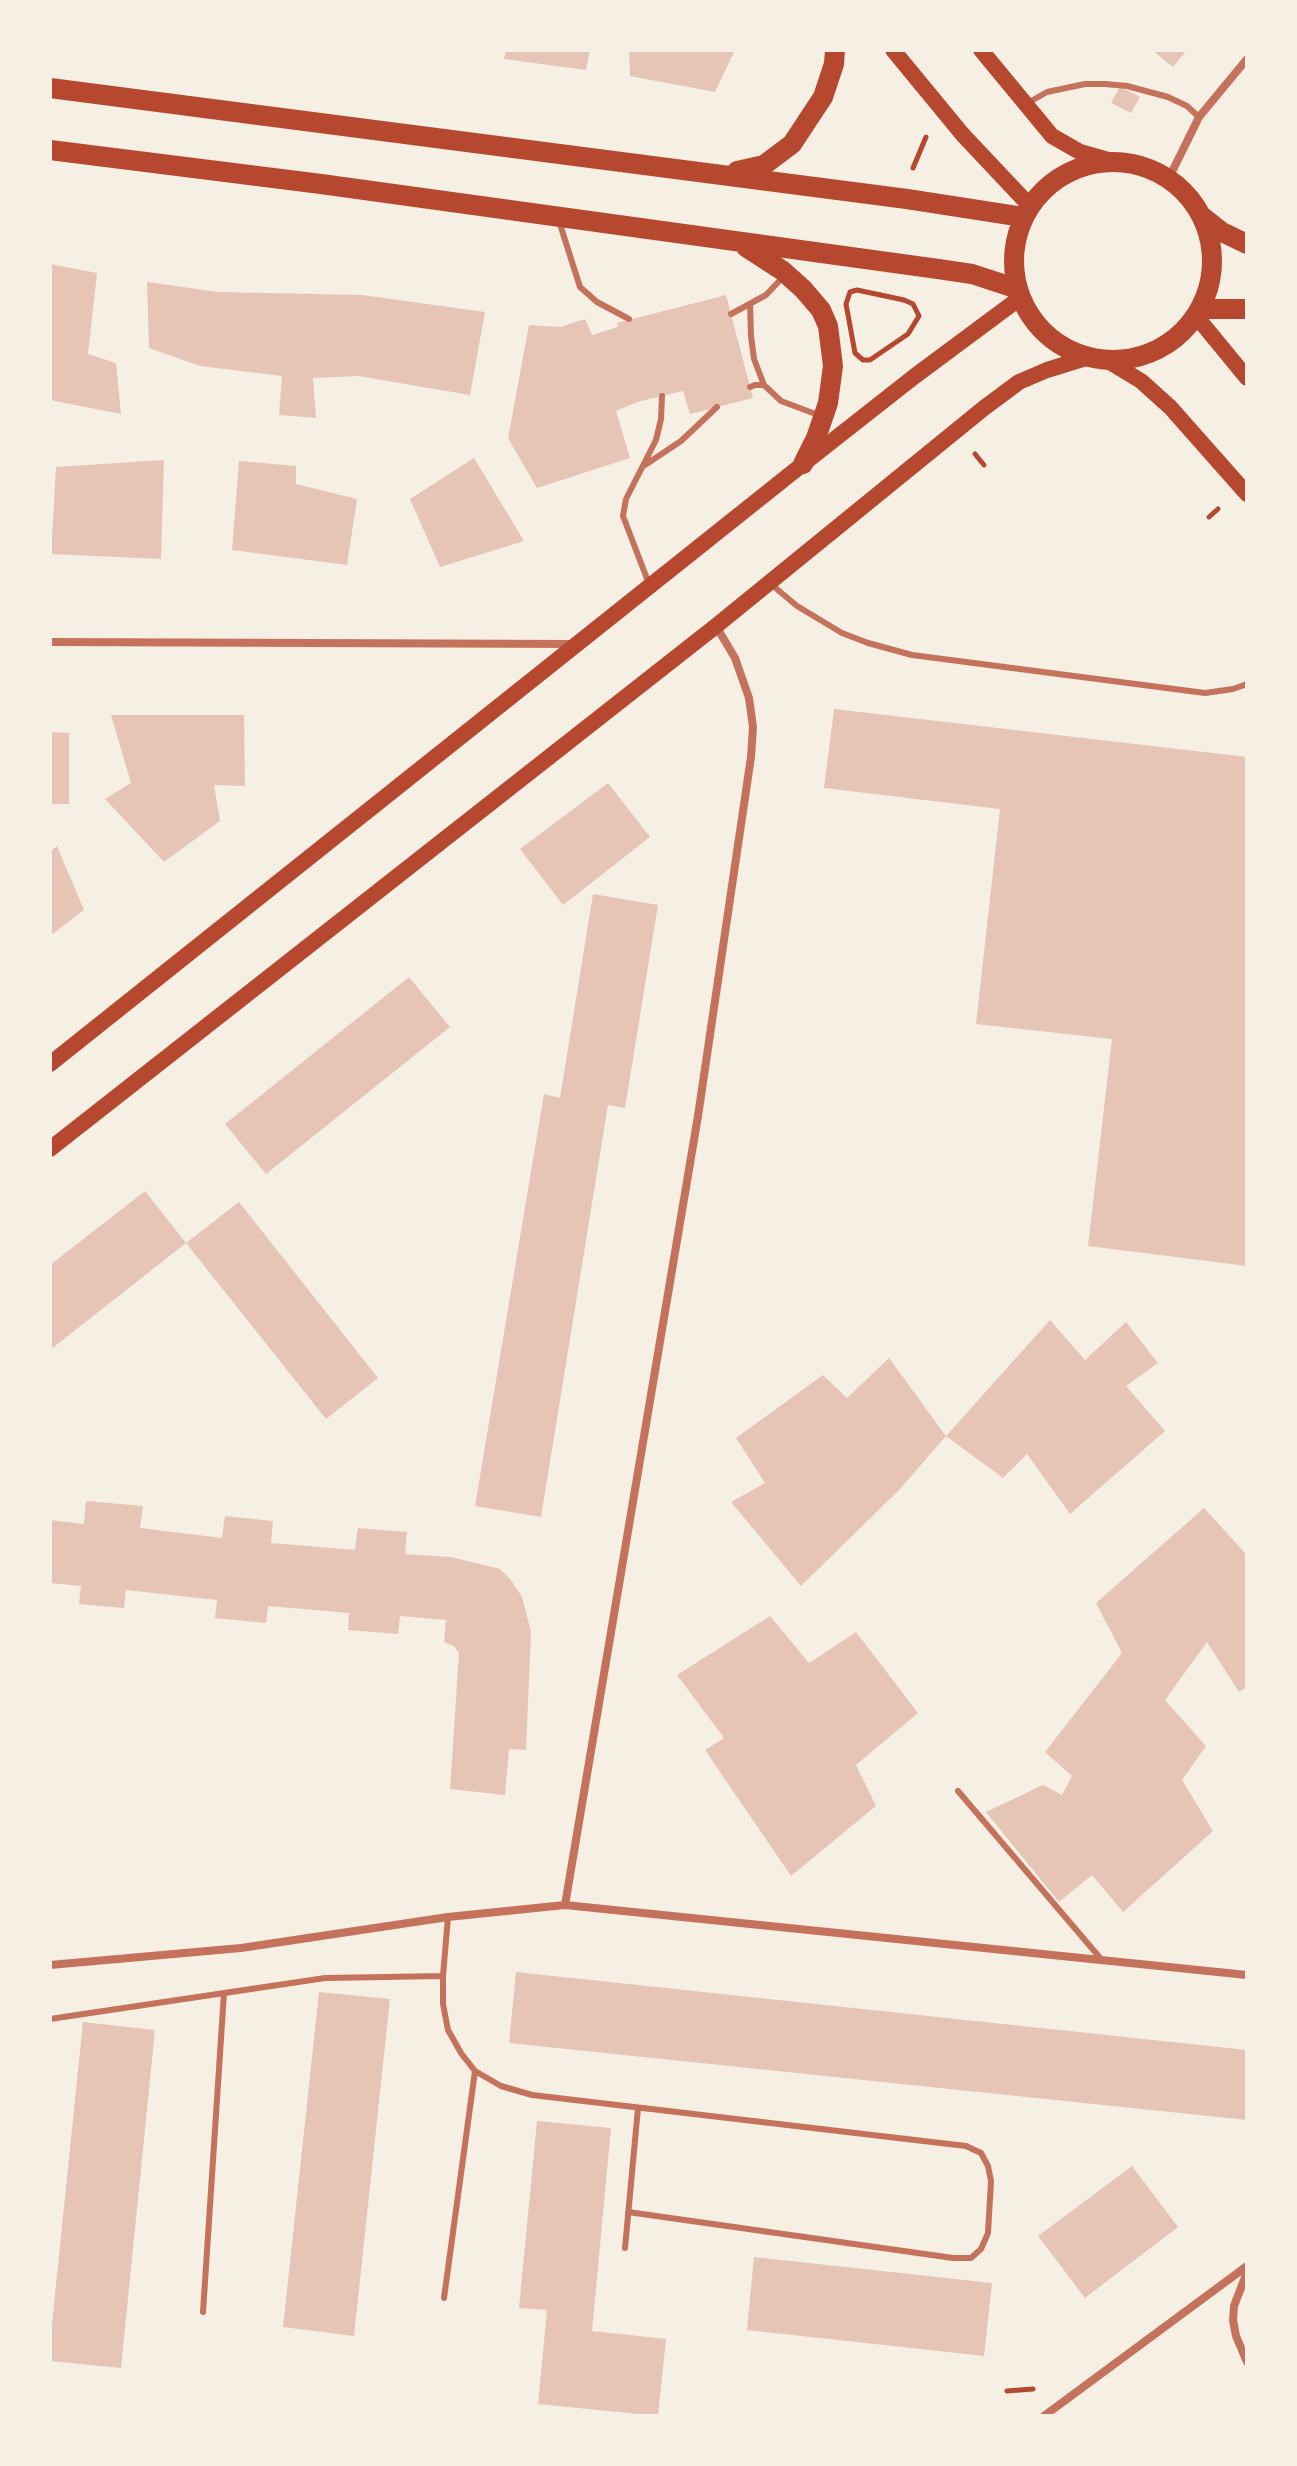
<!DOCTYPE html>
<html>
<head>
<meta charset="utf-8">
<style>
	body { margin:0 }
	#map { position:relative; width:1297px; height:2466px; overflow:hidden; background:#f6efe4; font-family:Figtree,sans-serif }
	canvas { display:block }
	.frame { position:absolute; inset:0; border:52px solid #f6efe4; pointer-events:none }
</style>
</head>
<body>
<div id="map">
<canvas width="1297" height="2466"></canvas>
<div class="frame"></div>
</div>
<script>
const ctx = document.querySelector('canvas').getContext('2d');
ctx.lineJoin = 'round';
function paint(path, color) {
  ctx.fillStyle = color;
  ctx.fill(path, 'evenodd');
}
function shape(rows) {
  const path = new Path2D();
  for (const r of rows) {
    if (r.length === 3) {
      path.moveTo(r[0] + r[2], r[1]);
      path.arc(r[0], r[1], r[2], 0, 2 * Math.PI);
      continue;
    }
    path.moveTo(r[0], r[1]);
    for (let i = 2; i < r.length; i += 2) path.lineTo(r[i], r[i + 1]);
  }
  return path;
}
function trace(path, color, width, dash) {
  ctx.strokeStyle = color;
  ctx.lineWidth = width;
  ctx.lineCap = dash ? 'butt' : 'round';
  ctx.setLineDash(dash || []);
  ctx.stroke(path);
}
paint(shape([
	[506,50,590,50,586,70,504,59],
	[629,50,735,50,715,92,630,76],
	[1152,50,1187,50,1173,67],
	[1120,87,1140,97,1131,113,1111,103],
	[50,264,97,273,88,354,116,363,121,414,50,400],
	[147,282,218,292,362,295,485,312,470,395,358,376,313,378,316,418,279,415,282,376,200,366,149,348],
	[726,295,753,398,690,414,683,391,637,402,616,411,630,458,537,488,508,438,529,325,560,327,585,319,592,335,618,327,617,323],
	[474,458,524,541,440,567,410,499],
	[164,460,161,559,51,554,56,467],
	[239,461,296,466,296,484,357,499,347,565,232,550],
	[834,709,1247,757,1247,1266,1088,1246,1112,1039,976,1024,1000,809,824,788],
	[111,715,244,715,245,786,214,785,220,821,164,862,105,799,131,783],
	[50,732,69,733,69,804,50,804],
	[608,783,650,837,563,905,520,849],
	[57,846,84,910,50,936,50,852],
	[593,894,658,905,625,1108,608,1105,541,1517,475,1506,544,1094,560,1098],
	[409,977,450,1027,266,1174,225,1124],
	[145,1191,186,1243,50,1350,50,1265],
	[239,1202,378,1378,326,1419,186,1243],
	[1050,1320,1085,1360,1126,1322,1158,1363,1126,1386,1165,1431,1070,1514,1027,1454,1003,1478,946,1436],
	[889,1358,946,1436,899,1490,801,1586,731,1502,765,1483,736,1438,823,1375,847,1398],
	[86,1501,143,1506,140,1528,222,1538,225,1516,273,1521,271,1543,355,1550,358,1528,407,1532,405,1554,451,1557,500,1569,511,1580,522,1597,531,1632,526,1750,509,1749,505,1795,450,1789,459,1653,454,1646,444,1642,446,1620,400,1616,398,1634,348,1630,349,1613,268,1606,266,1623,215,1618,217,1600,126,1590,124,1608,79,1604,81,1586,50,1583,50,1520,84,1524],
	[1204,1508,1247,1555,1247,1687,1239,1692,1207,1642,1165,1700,1206,1746,1182,1780,1213,1831,1123,1912,1092,1875,1059,1902,986,1812,1043,1785,1062,1795,1072,1776,1045,1752,1122,1653,1096,1603],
	[770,1616,809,1663,856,1632,918,1713,856,1765,876,1806,791,1876,705,1750,724,1738,677,1675],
	[516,1972,1247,2050,1247,2120,509,2043],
	[319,1992,390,1999,354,2336,283,2327],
	[83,2022,155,2030,121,2368,50,2361,50,2343],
	[537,2121,611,2128,592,2331,666,2339,658,2416,538,2404,547,2310,519,2308],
	[1132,2166,1178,2227,1085,2298,1038,2236],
	[754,2257,992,2283,984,2356,747,2330]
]), '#e6c5b7');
trace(shape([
	[913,168,926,137],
	[857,290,904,300,913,304,919,316,908,334,870,360,863,360,855,353,846,304,850,292,857,290],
	[975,454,984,465],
	[1209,517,1218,509],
	[1007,2391,1033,2389]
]), '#b5482f', 5);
trace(shape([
	[1026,104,1047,92,1085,84,1105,84,1127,86,1168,97,1187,106,1199,117],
	[559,221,580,287,597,302,629,319],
	[750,304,751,336,754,359,764,385,781,401,821,416],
	[731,314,766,295,783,277],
	[750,387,755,385,764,385],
	[645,465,681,441,717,407],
	[649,584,623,516,626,499,656,440,661,419,662,396],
	[772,585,797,606,842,633,868,643,912,655,1205,693,1233,689,1247,684],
	[958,1791,1101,1959],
	[448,1917,443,1976,443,2004,448,2030,461,2053,475,2071,501,2086,532,2095,966,2146,981,2153,988,2166,991,2181,988,2233,981,2249,971,2258,953,2258,628,2212],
	[50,2019,325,1978,443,1976],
	[625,2248,638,2108],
	[444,2298,475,2071],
	[203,2312,224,1993]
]), '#c5725c', 6);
trace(shape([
	[1168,180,1199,117,1247,59],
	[50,642,573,644],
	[565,1905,698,1116,751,757,753,727,749,698,735,658,716,626],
	[50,1965,241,1948,448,1917,565,1905,1247,1975],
	[1247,2272,1234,2306,1233,2320,1236,2336,1247,2362],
	[1044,2416,1247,2266]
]), '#c5725c', 8);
trace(shape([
	[893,50,963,135,1030,206],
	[981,50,1052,136,1080,152,1119,163],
	[1196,316,1247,378],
	[1108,361,1141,381,1170,407,1247,494],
	[50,1064,803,464,915,376,1020,298],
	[50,1149,716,626,984,408,1019,382,1047,370,1089,357]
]), '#b5482f', 16);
trace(shape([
	[50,88,907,199,1023,217],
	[50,150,321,184,938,269,972,274,1018,289],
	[1113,261,99],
	[737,171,764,165,792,144,823,97,834,64,835,50],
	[1203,217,1222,232,1247,244],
	[746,247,783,271,803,289,821,310,828,326,833,366,828,403,816,438,803,464],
	[1200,309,1247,309]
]), '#b5482f', 20);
</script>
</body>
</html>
